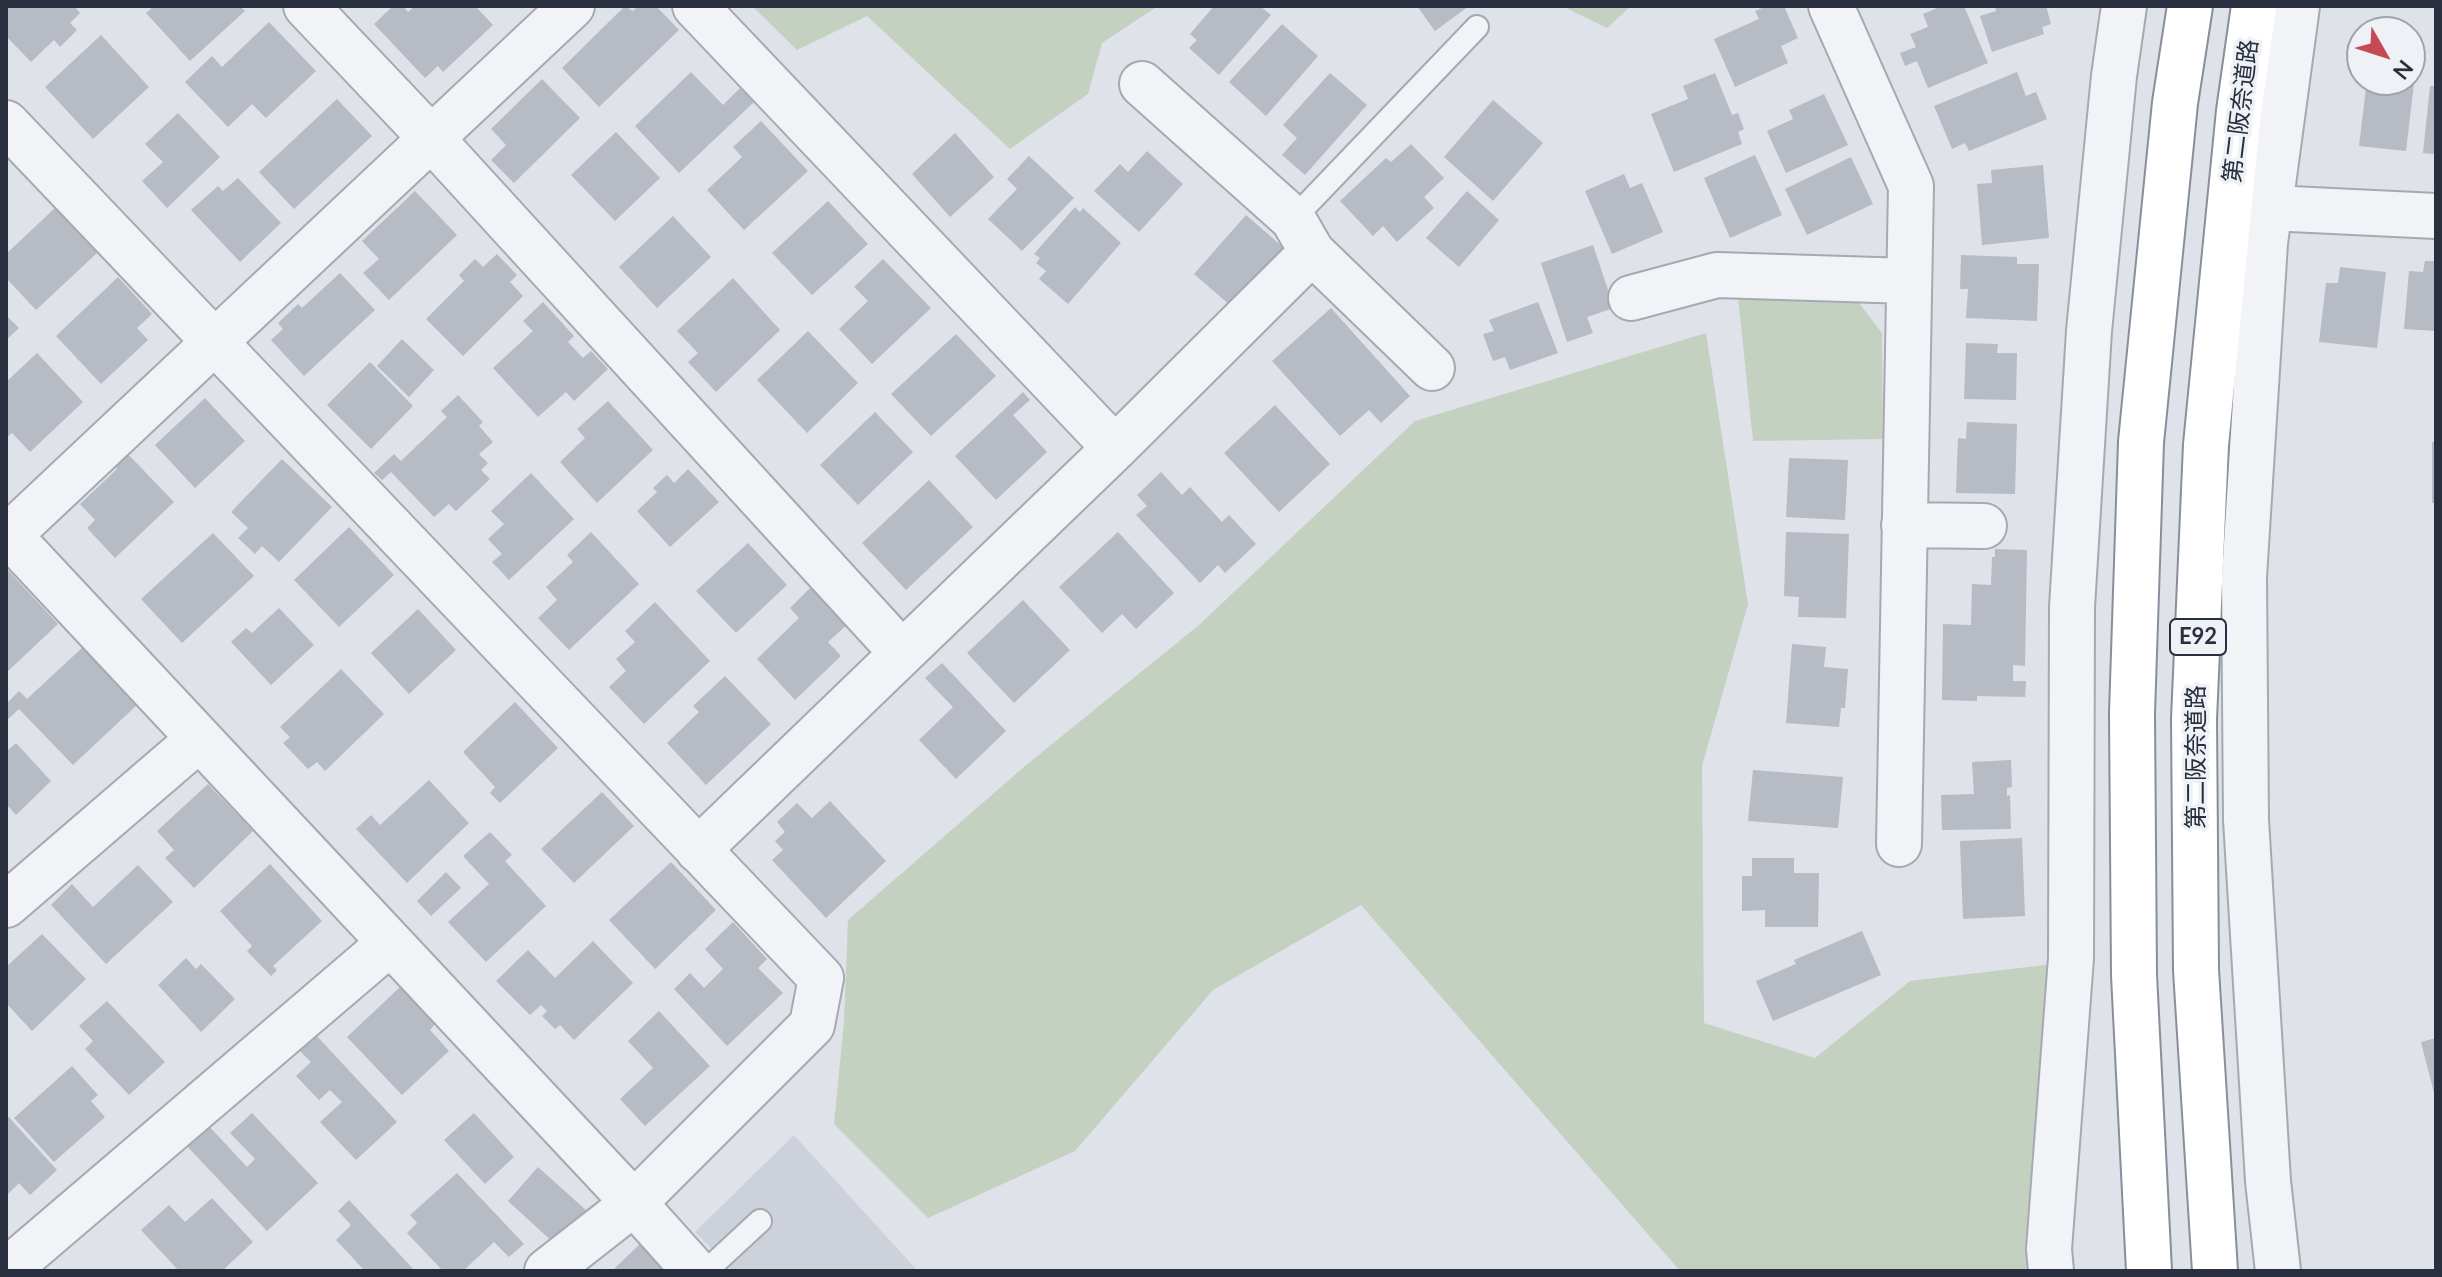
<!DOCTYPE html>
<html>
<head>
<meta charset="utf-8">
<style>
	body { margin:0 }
	#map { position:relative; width:2442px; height:1277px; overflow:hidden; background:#dfe2e8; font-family:Lato,sans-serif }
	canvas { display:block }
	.frame { position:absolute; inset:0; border:8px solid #292f3e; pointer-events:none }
	.north { position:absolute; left:2346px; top:16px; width:80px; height:80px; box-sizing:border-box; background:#eef1f5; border:2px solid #9fa3ac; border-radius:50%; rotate:129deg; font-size:22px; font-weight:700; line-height:32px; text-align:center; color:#292f3e }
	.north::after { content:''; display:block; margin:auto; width:28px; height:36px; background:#c74956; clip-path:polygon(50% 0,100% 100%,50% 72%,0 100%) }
</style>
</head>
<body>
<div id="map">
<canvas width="2442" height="1277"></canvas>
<div class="frame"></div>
<div class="north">N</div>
</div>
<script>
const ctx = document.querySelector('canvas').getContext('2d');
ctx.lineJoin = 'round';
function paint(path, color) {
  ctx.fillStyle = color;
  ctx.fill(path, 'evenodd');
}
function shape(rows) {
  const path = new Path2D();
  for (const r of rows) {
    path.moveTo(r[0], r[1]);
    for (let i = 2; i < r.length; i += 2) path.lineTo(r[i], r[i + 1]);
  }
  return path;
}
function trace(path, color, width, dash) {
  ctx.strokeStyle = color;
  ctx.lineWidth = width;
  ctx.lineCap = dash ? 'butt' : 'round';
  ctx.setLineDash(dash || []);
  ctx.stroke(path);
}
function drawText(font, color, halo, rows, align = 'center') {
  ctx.font = font + ' Lato,"Noto Sans JP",sans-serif';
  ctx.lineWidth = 7;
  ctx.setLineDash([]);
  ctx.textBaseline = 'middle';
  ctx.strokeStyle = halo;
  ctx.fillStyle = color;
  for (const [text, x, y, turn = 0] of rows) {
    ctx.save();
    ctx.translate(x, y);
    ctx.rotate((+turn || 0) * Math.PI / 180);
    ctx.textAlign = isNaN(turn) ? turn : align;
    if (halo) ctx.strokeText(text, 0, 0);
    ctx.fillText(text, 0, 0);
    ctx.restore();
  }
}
paint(shape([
	[794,1135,915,1268,915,1271,733,1271,695,1232]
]), '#cdd1d9');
paint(shape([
	[752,6,1158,6,1102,43,1088,94,1010,149,867,16,797,50],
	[1562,6,1631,6,1607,28],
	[1738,297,1856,299,1882,333,1883,439,1753,441],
	[1706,333,1748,604,1702,766,1704,1023,1815,1058,1910,981,2053,964,2033,1153,2029,1251,2031,1271,1680,1271,1361,905,1213,990,1075,1151,928,1218,834,1124,844,1022,848,920,1025,766,1199,625,1415,421]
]), '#c4d1c0');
paint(shape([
	[6,6,74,6,80,13,70,23,77,30,60,47,54,40,31,62,6,36],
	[154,6,240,6,245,11,190,61,146,13],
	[393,6,403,6,408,12,415,6,475,6,493,25,443,72,438,66,425,78,374,24],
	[625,6,633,11,638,6,656,6,679,30,599,107,562,68],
	[1214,6,1260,6,1271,15,1219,75,1189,48,1197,40,1190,34],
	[1417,6,1469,6,1435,31],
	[1767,6,1784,6,1798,38,1781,46,1788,63,1735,87,1714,39,1759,19,1755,11],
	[1942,6,1964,6,1988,63,1928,88,1917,61,1905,66,1900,53,1916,47,1910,34,1928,27,1923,14],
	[1995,6,2046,6,2051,24,2042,27,2044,34,1992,52,1980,16,1996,11],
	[269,22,316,71,266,118,252,104,228,127,185,82,212,56,222,67],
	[1282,24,1318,56,1266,116,1229,82],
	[101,35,149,87,93,139,45,87],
	[691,72,723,105,740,88,754,102,679,173,635,126],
	[2017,72,2026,96,2036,92,2047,119,1969,151,1965,143,1952,149,1934,106],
	[1330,73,1367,105,1305,175,1282,155,1297,138,1283,125],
	[1715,73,1732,115,1738,113,1744,129,1738,132,1742,144,1674,172,1651,114,1688,99,1683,86],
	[2410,74,2415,75,2406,151,2359,146,2367,80,2410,80],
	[542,79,580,118,514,183,491,160,506,145,491,129],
	[2430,86,2436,86,2436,154,2423,153],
	[1824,94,1848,145,1786,173,1767,131,1793,119,1789,110],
	[337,99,372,136,294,209,259,172],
	[1493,100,1543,143,1493,201,1444,157],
	[178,113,220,157,167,208,142,181,163,162,145,144],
	[761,121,808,171,744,230,707,190,742,157,733,147],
	[616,132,660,178,615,221,571,175],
	[955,133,994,177,950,217,912,174],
	[1411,144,1444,178,1424,197,1434,208,1397,242,1383,226,1373,236,1340,201,1386,158,1391,162],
	[1147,151,1183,184,1139,232,1094,191,1120,164,1128,172],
	[1755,155,1782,215,1730,238,1704,178],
	[1029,156,1074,198,1022,251,988,219,1017,189,1007,179],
	[1851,157,1873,204,1807,235,1785,189],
	[2043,165,2049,238,1982,245,1977,184,1992,183,1991,170],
	[1624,174,1630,188,1642,183,1663,232,1612,254,1585,191],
	[238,178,281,223,240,262,191,210,218,186,223,191],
	[415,191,457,235,389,300,363,273,379,259,362,241],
	[1467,191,1499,220,1459,267,1426,238],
	[828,201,868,244,812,295,772,253],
	[1075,207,1080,212,1083,208,1121,243,1068,304,1039,279,1046,271,1036,263,1040,258,1034,254],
	[55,208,97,253,36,310,6,278,6,254],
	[1246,215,1284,248,1231,306,1194,274],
	[673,216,711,257,657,308,619,267],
	[1593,245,1614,308,1587,317,1593,333,1567,342,1541,263],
	[497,254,517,275,510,282,523,296,463,356,426,319,464,281,459,275,475,259,483,267],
	[1961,255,2017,257,2017,264,2039,264,2037,321,1966,318,1968,289,1960,289],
	[883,259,931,308,872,364,839,329,868,301,854,287],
	[2425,261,2436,261,2436,331,2404,329,2409,271,2423,272],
	[2340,267,2386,272,2377,348,2319,342,2326,283,2338,283],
	[340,273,375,310,304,376,271,340,283,329,278,323,298,304,302,308],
	[118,277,152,314,137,328,148,340,101,384,56,336],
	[733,278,780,330,716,392,688,362,698,353,677,331],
	[543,302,574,336,568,342,583,358,591,351,608,369,574,401,566,392,538,417,493,368,533,331,523,321],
	[1538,302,1558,353,1510,370,1505,357,1493,361,1483,334,1494,331,1489,320],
	[1331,308,1410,396,1381,423,1369,410,1340,436,1272,361],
	[6,315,19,328,6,340],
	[808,331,858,383,807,433,757,380],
	[956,334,996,376,931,436,891,394],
	[402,339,434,370,409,397,377,366],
	[1966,343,1998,344,1997,353,2017,353,2016,400,1964,399],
	[37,353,83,402,30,452,12,433,6,438,6,382],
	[370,362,413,406,371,449,327,405],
	[1023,392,1030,400,1013,415,1047,452,996,500,955,456],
	[458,395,483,422,479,426,493,442,479,454,488,463,481,470,490,479,456,511,449,504,434,517,391,472,382,480,374,473,394,454,401,461,447,417,441,411],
	[205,398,245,441,195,488,155,445],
	[608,401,653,450,597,503,560,462,585,438,577,429],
	[1275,405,1330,464,1279,512,1224,453],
	[875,412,913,452,858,505,820,465],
	[1967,422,2017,424,2015,494,1956,493,1958,438,1966,439],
	[2432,442,2436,442,2436,503,2432,503],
	[124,450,174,502,115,558,87,528,95,520,80,504,117,469,111,462],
	[1789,458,1848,460,1845,520,1786,517],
	[282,459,332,507,279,562,262,546,255,554,238,538,248,528,231,512],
	[688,469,719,502,670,547,637,511,657,492,653,488,667,475,674,483],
	[1161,472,1182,495,1190,487,1222,522,1229,515,1256,544,1225,573,1218,565,1200,583,1136,515,1147,506,1137,495],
	[531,473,574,519,509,580,492,562,502,554,488,539,504,524,491,511],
	[929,480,973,527,906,590,862,543],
	[349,527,394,575,339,627,294,580],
	[591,532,639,584,569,650,538,618,557,600,546,587,573,562,567,555],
	[1118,532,1174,593,1136,629,1122,614,1102,633,1059,587],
	[1786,532,1849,534,1846,618,1798,617,1799,597,1784,596],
	[213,533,254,576,182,643,141,599],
	[748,543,787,585,736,633,696,591],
	[1995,549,2027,550,2025,666,2013,665,2013,681,2026,681,2025,697,1977,696,1977,701,1942,700,1943,624,1971,625,1972,584,1991,585,1992,557,1995,557],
	[6,568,58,624,6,673],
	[813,585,849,623,828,642,841,656,795,700,757,659,799,618,790,608],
	[1023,600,1070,650,1014,703,967,653],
	[655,602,710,661,644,724,609,687,626,671,616,659,635,642,625,631],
	[279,608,314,645,271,685,231,642,246,628,252,633],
	[418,609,456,650,409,694,371,653],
	[1792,644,1826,647,1824,667,1848,669,1845,708,1841,708,1839,727,1786,723],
	[83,647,138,704,73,765,19,709,6,721,6,704,19,691,27,699],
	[942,663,1006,731,956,779,919,740,953,707,925,678],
	[341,669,384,714,325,771,317,762,308,769,283,743,290,737,280,727],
	[725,676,771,724,706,785,667,743,699,712,693,706],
	[515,702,558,748,500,803,490,793,495,787,463,752],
	[16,743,51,781,16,815,6,804,6,748,8,750],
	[2011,760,2012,787,2007,788,2007,796,2010,795,2011,829,1942,830,1941,795,1974,794,1972,762],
	[1753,770,1843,777,1838,828,1748,821],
	[429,780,469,823,407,883,356,829,371,815,380,825],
	[208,784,253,831,194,888,165,858,174,850,157,831],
	[602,792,634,826,574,883,541,849],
	[830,801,886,861,826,918,772,860,783,850,775,841,785,832,777,822,797,803,812,818],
	[490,832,512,855,505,861,546,906,486,962,448,922,489,884,463,856],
	[2022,838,2025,916,1963,919,1960,841],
	[1752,858,1794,858,1794,873,1819,873,1818,927,1765,927,1765,910,1742,911,1742,876,1752,876],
	[671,862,716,910,655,969,609,920],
	[270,864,322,921,273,966,277,970,271,976,247,951,252,946,220,911],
	[138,865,173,902,106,964,51,905,72,884,93,907],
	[446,872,461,888,431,916,417,901],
	[733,922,767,959,758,968,783,993,727,1046,674,989,690,973,704,988,723,969,705,949],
	[1862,931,1881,975,1773,1021,1756,981,1796,964,1794,960],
	[42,934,86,979,32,1031,6,1003,6,967],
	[593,941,633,983,574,1040,560,1025,555,1029,542,1016,547,1011,541,1005,530,1015,496,981,528,950,555,978],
	[186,958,196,969,201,964,235,999,201,1032,158,985],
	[400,987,435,1024,430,1030,449,1051,402,1095,347,1037],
	[107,1001,165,1062,129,1095,85,1049,93,1041,79,1026],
	[659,1011,710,1066,645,1126,620,1099,653,1068,628,1041],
	[314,1033,397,1122,356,1160,320,1122,342,1102,330,1090,319,1100,296,1076,311,1062,298,1049],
	[2436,1038,2436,1097,2435,1097,2421,1042],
	[72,1066,98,1095,91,1101,105,1117,54,1162,14,1118],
	[252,1113,318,1183,267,1231,185,1144,207,1124,247,1167,255,1159,230,1133],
	[474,1113,514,1157,485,1184,444,1140],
	[6,1114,57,1170,30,1195,19,1183,6,1196],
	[538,1167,587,1211,556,1245,508,1201],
	[457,1173,524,1244,509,1257,494,1242,463,1271,443,1271,407,1233,417,1223,410,1215],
	[212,1198,253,1242,222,1271,179,1271,141,1230,169,1205,185,1222],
	[349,1200,415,1271,365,1271,336,1240,351,1225,338,1211],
	[641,1243,667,1271,612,1271]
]), '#b6bbc4');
const service = shape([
	[1293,219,1477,27],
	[706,1271,760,1221]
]);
const minor = shape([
	[306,6,431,138,902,653],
	[695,6,1115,448],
	[1831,6,1911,186,1899,844],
	[1142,84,1293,219,1312,252],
	[6,123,821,978,812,1025,634,1203,547,1271],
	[2270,208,2436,216],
	[1631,298,1717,275,1909,281],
	[1904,525,1984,526],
	[6,538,572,6],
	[698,850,1115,448,1312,252,1432,368],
	[6,905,199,739],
	[6,1271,390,943]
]);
const tertiary = shape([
	[6,532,634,1203,695,1271],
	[2051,1271,2049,1249,2071,958,2072,607,2089,331,2114,76,2124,6],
	[2278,1271,2268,1181,2246,820,2244,577,2265,243,2297,6]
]);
const motorway = shape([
	[2149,1271,2134,975,2132,713,2141,442,2175,103,2190,6],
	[2215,1271,2196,970,2194,719,2206,445,2239,111,2254,6]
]);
trace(service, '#a5a9b2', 26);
trace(minor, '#a5a9b2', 48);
trace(tertiary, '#a5a9b2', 48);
trace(motorway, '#878f9d', 48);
trace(service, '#f1f3f6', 22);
trace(minor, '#f1f3f6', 44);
trace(tertiary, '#f1f3f6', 44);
trace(motorway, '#fff', 44);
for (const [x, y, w] of [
	[2198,637,56]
]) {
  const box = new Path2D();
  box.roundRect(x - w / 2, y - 18, w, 36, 6);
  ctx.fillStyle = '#eef1f5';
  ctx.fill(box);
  trace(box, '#292f3e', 2);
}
drawText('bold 22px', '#292f3e', null, [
	["E92",2198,637]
]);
drawText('24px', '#292f3e', '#eef1f5', [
	["第二阪奈道路",2241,111,-83],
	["第二阪奈道路",2196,757,-90]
]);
</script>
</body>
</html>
